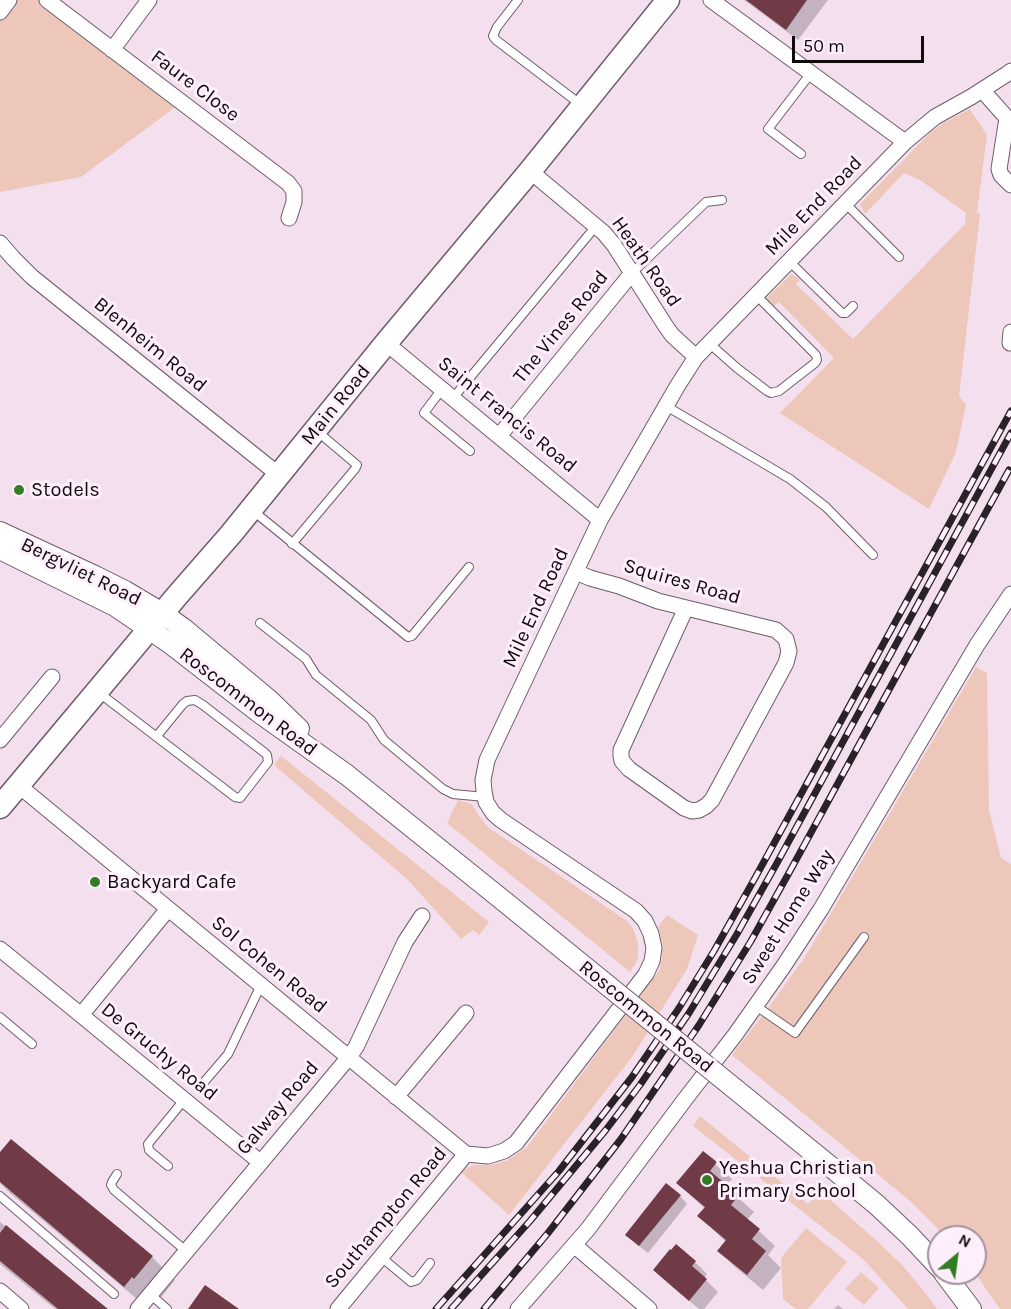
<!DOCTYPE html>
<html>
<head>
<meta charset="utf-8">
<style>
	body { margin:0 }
	#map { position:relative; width:1011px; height:1309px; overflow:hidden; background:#f4dfef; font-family:Karla,sans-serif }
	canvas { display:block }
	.north { position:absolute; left:927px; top:1225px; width:60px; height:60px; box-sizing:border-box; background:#ffeefb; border:2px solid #9f939d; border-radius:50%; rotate:29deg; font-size:16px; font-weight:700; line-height:24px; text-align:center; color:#100a0f }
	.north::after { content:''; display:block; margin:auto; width:21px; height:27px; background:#307d26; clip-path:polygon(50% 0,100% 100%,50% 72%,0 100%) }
	.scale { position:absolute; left:792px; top:36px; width:132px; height:27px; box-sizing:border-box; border:3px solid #100a0f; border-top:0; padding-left:8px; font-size:18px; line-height:21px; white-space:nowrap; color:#100a0f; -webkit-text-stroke:4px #ffeefb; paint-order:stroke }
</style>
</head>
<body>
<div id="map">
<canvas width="1011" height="1309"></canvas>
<div class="north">N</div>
<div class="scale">50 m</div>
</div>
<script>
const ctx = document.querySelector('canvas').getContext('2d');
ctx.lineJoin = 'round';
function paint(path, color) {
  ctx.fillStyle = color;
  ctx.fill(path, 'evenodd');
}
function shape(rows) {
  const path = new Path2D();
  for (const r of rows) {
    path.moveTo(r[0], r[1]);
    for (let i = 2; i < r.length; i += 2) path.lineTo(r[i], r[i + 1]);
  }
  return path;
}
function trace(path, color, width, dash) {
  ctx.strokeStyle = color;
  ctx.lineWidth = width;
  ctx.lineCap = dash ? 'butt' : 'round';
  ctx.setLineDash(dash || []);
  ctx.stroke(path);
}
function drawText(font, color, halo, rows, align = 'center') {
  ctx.font = font + ' Karla,sans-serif';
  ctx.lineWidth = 6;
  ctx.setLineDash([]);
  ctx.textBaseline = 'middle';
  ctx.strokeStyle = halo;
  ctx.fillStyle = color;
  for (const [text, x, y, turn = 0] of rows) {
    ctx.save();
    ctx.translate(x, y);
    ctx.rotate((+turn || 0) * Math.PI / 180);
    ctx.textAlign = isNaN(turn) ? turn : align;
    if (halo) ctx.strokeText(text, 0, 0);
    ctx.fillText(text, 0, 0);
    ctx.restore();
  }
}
paint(shape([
	[9,0,47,0,182,102,81,177,0,192,0,12],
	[970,109,987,135,977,213,980,214,959,396,966,405,956,452,929,509,780,413,834,358,779,302,772,308,766,299,791,274,800,279,796,284,853,339,965,224,966,213,920,180,904,173,865,214,860,204,930,133,942,124],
	[976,667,987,673,989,810,1001,858,1011,864,1011,1309,1000,1309,975,1273,975,1237,946,1237,909,1200,732,1055,771,1004,805,957],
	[281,756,489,922,479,935,473,930,461,939,408,880,274,765],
	[458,800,472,804,479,816,489,828,627,921,633,928,638,943,638,957,636,963,630,972,447,823],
	[667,915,698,935,687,969,632,1057,509,1215,461,1172,467,1168,474,1165,491,1165,506,1161,527,1147,660,969,663,946,658,927],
	[700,1116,808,1204,820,1191,877,1241,902,1265,923,1290,937,1309,908,1309,863,1259,693,1126],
	[806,1228,847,1262,808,1309,796,1309,783,1299,781,1258],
	[861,1272,879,1288,864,1305,845,1289]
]), '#edc8ba');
paint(shape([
	[744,0,828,0,798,40],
	[703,1153,732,1179,726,1187,754,1212,747,1220,775,1246,768,1255,781,1268,763,1290,735,1267,719,1251,726,1242,699,1216,705,1209,678,1183],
	[0,1154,152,1257,175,1280,158,1301,156,1300,149,1309,10,1193,0,1183],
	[680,1196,687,1204,648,1253,634,1242],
	[0,1222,100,1305,105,1309,55,1309,0,1264],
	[695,1262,707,1274,704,1278,718,1292,704,1309,699,1309,667,1282],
	[838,1305,843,1309,834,1309]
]), '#0003');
paint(shape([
	[746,0,807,0,786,30],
	[11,1139,153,1256,134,1279,132,1277,124,1287,0,1182,0,1152],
	[703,1151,717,1162,710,1171,739,1195,731,1205,760,1229,752,1239,766,1251,747,1275,717,1251,726,1240,697,1216,705,1207,676,1183],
	[666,1183,681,1195,639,1246,625,1235],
	[6,1225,87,1292,108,1309,58,1309,0,1261,0,1233],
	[676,1244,696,1261,692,1266,707,1279,689,1301,653,1270,670,1249,671,1250],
	[205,1285,239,1309,188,1309]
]), '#703b46');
const service = shape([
	[518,0,497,27,493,36,496,40,580,104],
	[801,154,768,129,811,73],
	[845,203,899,257],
	[789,261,842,313,846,313,853,306],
	[632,273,706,202,722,200],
	[710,344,737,368,767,391,771,393,779,391,815,363,817,360,816,355,756,295],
	[442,389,424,413,470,451],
	[453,398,596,226],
	[666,406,790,479,826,507,873,555],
	[252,510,408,637,412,636,469,567],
	[292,544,355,469,357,465,318,432],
	[260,623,306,659,316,675,371,720,384,740,443,789,453,794,485,797],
	[98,692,235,797,240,798,268,762,267,755,265,753,203,705,195,700,187,701,183,704,156,737],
	[756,1006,795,1033,864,937],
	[0,1017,32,1044],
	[205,1081,228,1054,261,985],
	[168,1166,151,1152,149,1150,148,1144,184,1100],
	[117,1174,112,1182,111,1185,114,1190,186,1251],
	[0,1196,114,1294],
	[381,1257,411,1282,417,1280,430,1263],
	[150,1294,167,1309]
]);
const minor = shape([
	[47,0,288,183,294,191,294,202,289,218],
	[711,0,905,142],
	[0,12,9,0],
	[112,50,149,0],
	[982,90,1007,118,999,169,1001,175,1011,185],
	[530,171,604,233,614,245,665,325,672,335,696,357],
	[0,243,13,258,32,277,279,475],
	[386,343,600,520],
	[1010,343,1011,332],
	[499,436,632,273],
	[576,572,590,578,619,586,658,601,776,630,786,639,789,651,786,663,712,800,706,806,699,810,692,811,684,808,629,769,622,761,621,756,621,750,686,608],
	[0,740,52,677],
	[18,785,466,1154],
	[168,909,81,1015,260,1162],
	[0,949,81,1015],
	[396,1097,466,1013],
	[466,1154,488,1156,504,1151,516,1143,646,974,652,961,654,948,651,934,645,921,636,911,501,820,493,813,486,802,484,791,483,780,487,760,600,520,678,385,696,357,905,142,935,117,971,97,1007,74,1011,71],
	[574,1245,649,1309],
	[0,1291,21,1309],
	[138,1309,349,1057,356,1047,405,942,422,916],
	[338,1309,466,1154],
	[518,1309,588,1229,686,1098,735,1035,783,967,821,909,977,645,1011,594]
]);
const tertiary = shape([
	[0,532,95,576,125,591,162,613,184,629,269,700,299,729],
	[0,549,115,606,171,644,260,713,347,775,505,902],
	[836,1171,877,1205,910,1236,939,1267],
	[944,1273,971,1309]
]);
const secondary = shape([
	[0,807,176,597,231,534,386,343,530,171,668,0]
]);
trace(service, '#6e5c6a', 10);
trace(minor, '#6e5c6a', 17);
trace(tertiary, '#6e5c6a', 22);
trace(secondary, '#6e5c6a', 25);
trace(service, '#fff', 8);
trace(minor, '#fff', 15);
trace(tertiary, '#fff', 20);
trace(secondary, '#fff', 22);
const rail = shape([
	[436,1309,559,1171,632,1077,679,1008,714,951,755,878,1011,411],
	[451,1309,530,1221,605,1131,640,1085,689,1013,737,934,777,863,1011,433],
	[484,1309,548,1233,621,1139,699,1025,751,941,790,871,1009,470]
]);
trace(rail, '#2a2229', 7);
trace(rail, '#ffeefb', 4.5, [14]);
const tertiaryBridge = shape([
	[505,902,836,1171]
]);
trace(tertiaryBridge, '#6e5c6a', 22, []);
trace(tertiaryBridge, '#fff', 20);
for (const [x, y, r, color] of [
	[19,490,6,"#307d26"],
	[95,882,6,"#307d26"],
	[707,1180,6,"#307d26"]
]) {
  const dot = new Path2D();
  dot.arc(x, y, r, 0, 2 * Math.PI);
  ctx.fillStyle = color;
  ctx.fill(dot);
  trace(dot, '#ffeefb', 2);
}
drawText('20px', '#100a0f', '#ffeefb', [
	["Faure Close",195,86,37],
	["Mile End Road",814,206,-46],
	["Heath Road",646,262,55],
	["The Vines Road",561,327,-51],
	["Blenheim Road",150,345,39],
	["Main Road",336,405,-51],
	["Saint Francis Road",507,415,39],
	["Bergvliet Road",81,572,26],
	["Squires Road",682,582,16],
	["Mile End Road",536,608,-65],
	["Roscommon Road",248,702,37],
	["Sweet Home Way",788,917,-58],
	["Sol Cohen Road",269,965,39],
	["Roscommon Road",646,1017,39],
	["De Gruchy Road",159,1052,39],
	["Galway Road",278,1108,-50],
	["Southampton Road",386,1218,-50]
]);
drawText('20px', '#100a0f', '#ffeefb', [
	["Stodels",31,490],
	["Backyard Cafe",107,882],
	["Yeshua Christian",719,1168],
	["Primary School",719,1191]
], 'left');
</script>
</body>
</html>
